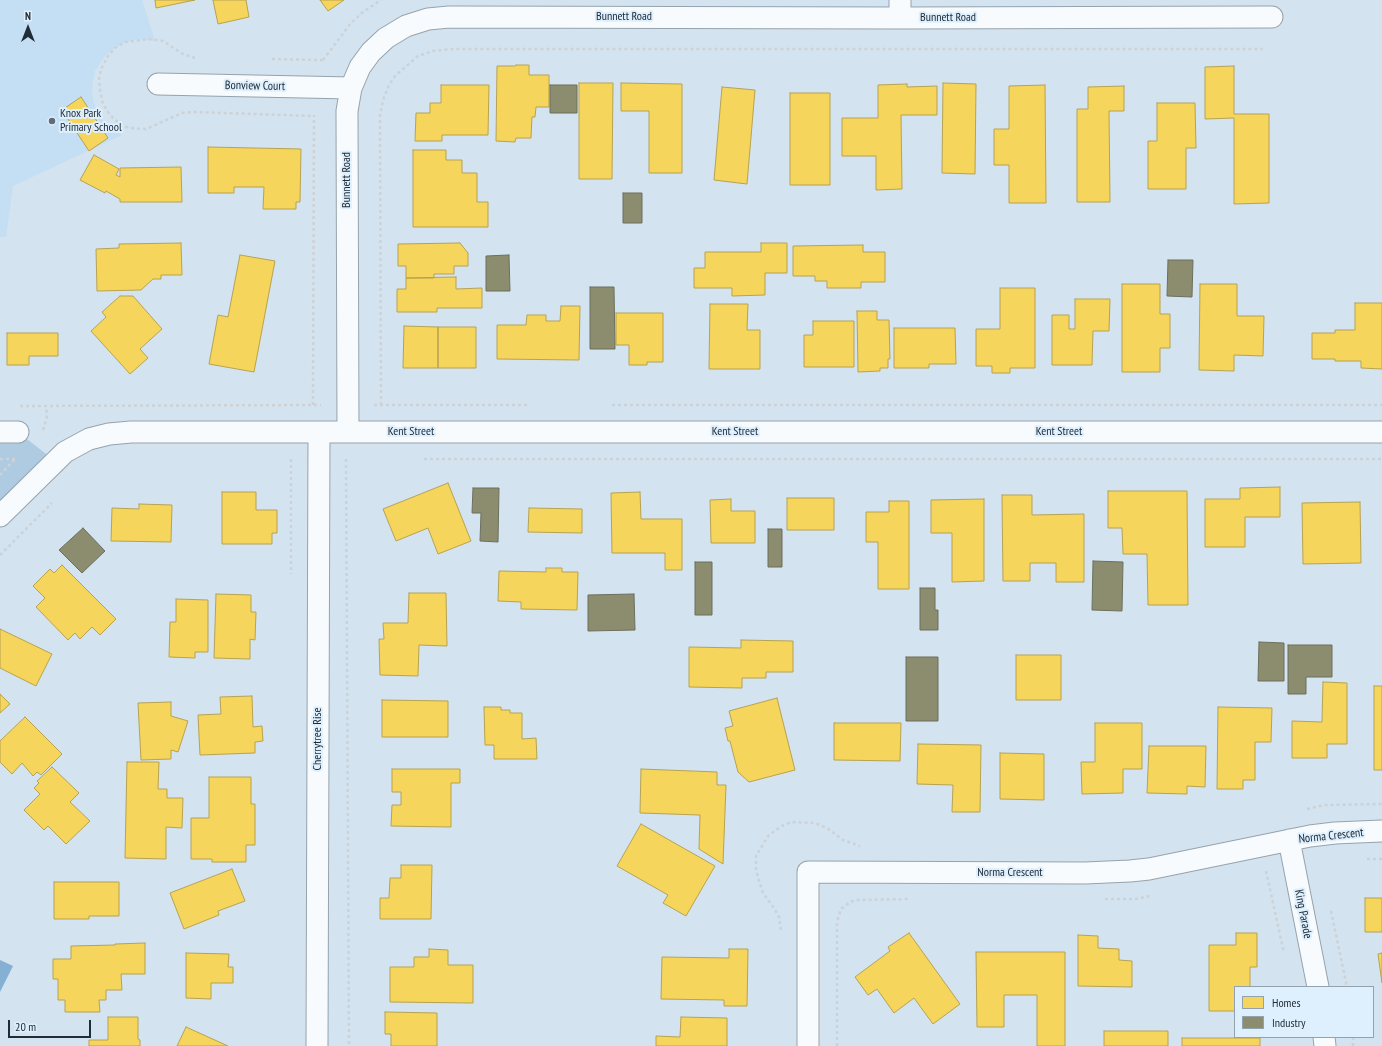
<!DOCTYPE html>
<html>
<head>
<meta charset="utf-8">
<style>
	body { margin:0 }
	#map { position:relative; width:1382px; height:1046px; overflow:hidden; background:#d3e3f0; font-family:"PT Sans Narrow",sans-serif }
	canvas { display:block }
	.legend { position:absolute; left:1234px; top:986px; width:140px; height:52px; box-sizing:border-box; background:#def0fe; border:1px solid #93a2ae; margin:0; padding:5px 7px; list-style:none; font-size:12px; color:#222c36 }
	.legend li { display:flex; align-items:center; gap:8px; height:20px }
	.legend b { width:20px; border:1px solid #93a2ae }
	.north { position:absolute; left:8px; top:8px; width:40px; height:40px; -webkit-text-stroke:3px #def0fe; paint-order:stroke; rotate:0deg; font-size:11px; font-weight:700; line-height:16px; text-align:center; color:#222c36 }
	.north::after { content:''; display:block; margin:auto; width:14px; height:18px; background:#222c36; clip-path:polygon(50% 0,100% 100%,50% 72%,0 100%) }
	.scale { position:absolute; left:8px; top:1020px; width:83px; height:18px; box-sizing:border-box; border:2px solid #222c36; border-top:0; padding-left:5px; font-size:12px; line-height:14px; white-space:nowrap; color:#222c36; -webkit-text-stroke:3px #def0fe; paint-order:stroke }
</style>
</head>
<body>
<div id="map">
<canvas width="1382" height="1046"></canvas>
<ul class="legend">
<li><b style="height:11px;background:#f6d55c"></b>Homes</li>
<li><b style="height:11px;background:#8c8c6e"></b>Industry</li>
</ul>
<div class="north">N</div>
<div class="scale">20 m</div>
</div>
<script>
const ctx = document.querySelector('canvas').getContext('2d');
ctx.lineJoin = 'round';
function paint(path, color) {
  ctx.fillStyle = color;
  ctx.fill(path, 'evenodd');
}
function shape(rows) {
  const path = new Path2D();
  for (const r of rows) {
    path.moveTo(r[0], r[1]);
    for (let i = 2; i < r.length; i += 2) path.lineTo(r[i], r[i + 1]);
  }
  return path;
}
function trace(path, color, width, dash) {
  ctx.strokeStyle = color;
  ctx.lineWidth = width;
  ctx.lineCap = dash ? 'butt' : 'round';
  ctx.setLineDash(dash || []);
  ctx.stroke(path);
}
function drawText(font, color, halo, rows, align = 'center') {
  ctx.font = font + ' "PT Sans Narrow",sans-serif';
  ctx.lineWidth = 4;
  ctx.setLineDash([]);
  ctx.textBaseline = 'middle';
  ctx.strokeStyle = halo;
  ctx.fillStyle = color;
  for (const [text, x, y, turn = 0] of rows) {
    ctx.save();
    ctx.translate(x, y);
    ctx.rotate((+turn || 0) * Math.PI / 180);
    ctx.textAlign = isNaN(turn) ? turn : align;
    if (halo) ctx.strokeText(text, 0, 0);
    ctx.fillText(text, 0, 0);
    ctx.restore();
  }
}
paint(shape([
	[0,0,142,0,155,41,138,39,126,42,116,47,107,54,102,60,95,71,93,81,92,93,94,104,100,117,106,125,122,135,13,186,6,237,0,237]
]), '#c4def4');
paint(shape([
	[0,432,18,432,55,461,0,516]
]), '#afcbe2');
paint(shape([
	[0,960,13,966,0,992]
]), '#85b0d3');
const homes = shape([
	[155,0,195,0,156,8,155,0],
	[213,0,246,0,249,17,218,24,213,0],
	[320,0,344,0,328,11,320,0],
	[516,65,529,65,529,75,549,75,549,107,536,107,535,117,532,117,531,138,516,138,515,142,496,141,497,66,515,66,516,65],
	[1234,66,1234,114,1269,114,1269,203,1234,204,1234,118,1205,119,1205,67,1234,66],
	[579,83,613,83,612,179,579,179,579,83],
	[621,83,682,84,682,173,649,173,649,111,621,111,621,83],
	[943,83,976,84,975,174,942,173,943,83],
	[907,84,907,87,937,86,937,115,901,115,902,189,876,190,876,156,842,156,842,118,878,118,878,85,907,84],
	[441,85,489,85,488,135,442,135,442,141,415,141,416,113,430,113,430,103,441,103,441,85],
	[1045,85,1046,203,1009,203,1009,165,994,165,994,129,1009,129,1009,86,1045,85],
	[1124,86,1124,111,1109,111,1110,202,1077,202,1077,109,1088,109,1088,87,1124,86],
	[722,87,755,90,747,184,714,180,722,87],
	[790,93,830,93,830,185,790,185,790,93],
	[81,97,108,138,89,151,62,110,81,97],
	[1157,103,1195,103,1196,148,1186,148,1186,189,1148,189,1148,141,1157,141,1157,103],
	[208,147,301,149,300,202,296,202,296,209,263,209,264,187,234,187,234,193,208,193,208,147],
	[413,150,446,150,446,160,462,160,462,173,477,173,477,202,488,202,488,227,413,227,413,150],
	[94,155,119,169,116,175,120,177,120,168,181,167,182,202,120,202,120,199,106,191,105,193,80,180,94,155],
	[181,243,182,275,161,275,161,279,153,279,141,290,97,291,96,249,119,248,119,244,181,243],
	[460,243,468,253,468,266,454,266,454,274,434,274,434,278,406,278,406,266,398,266,398,244,460,243],
	[761,243,787,243,787,273,765,273,765,295,732,296,732,288,694,288,694,268,705,268,705,252,761,252,761,243],
	[863,245,863,252,885,252,885,282,861,282,861,288,827,288,827,281,815,281,815,276,793,276,793,246,863,245],
	[240,255,275,261,254,372,209,364,218,315,228,317,240,255],
	[456,277,456,289,482,288,482,308,437,308,437,312,397,312,397,289,406,289,406,278,456,277],
	[1122,284,1160,284,1160,314,1170,314,1170,348,1160,348,1160,372,1122,372,1122,284],
	[1200,284,1237,284,1237,316,1264,316,1263,356,1234,355,1234,371,1199,370,1200,284],
	[1000,288,1035,288,1035,368,1010,368,1010,373,992,373,992,366,976,366,976,329,1000,329,1000,288],
	[120,296,133,296,162,329,140,349,148,358,130,374,91,331,106,317,102,312,120,296],
	[1075,299,1110,299,1109,331,1093,331,1092,365,1052,365,1052,315,1069,315,1069,329,1075,329,1075,299],
	[1355,303,1382,303,1382,369,1361,368,1361,361,1335,361,1335,359,1312,359,1312,333,1335,333,1335,330,1355,330,1355,303],
	[710,304,748,304,747,330,760,330,760,369,709,369,710,304],
	[561,306,580,306,579,360,497,359,497,325,526,325,527,315,546,315,546,321,560,321,561,306],
	[857,311,877,311,877,320,889,320,890,359,888,359,888,368,880,368,880,371,858,372,857,311],
	[616,313,663,313,663,362,647,362,647,365,629,365,629,345,616,345,616,313],
	[813,321,854,321,854,367,804,367,804,335,813,335,813,321],
	[404,326,438,327,438,368,403,368,404,326],
	[438,327,476,327,476,368,438,368,438,327],
	[894,328,955,328,956,364,929,364,929,368,894,368,894,328],
	[7,333,58,333,58,356,29,356,29,365,7,365,7,333],
	[448,483,471,541,438,554,428,528,396,541,383,509,448,483],
	[1280,487,1280,517,1245,517,1245,547,1205,547,1205,499,1240,499,1240,488,1280,487],
	[1108,491,1187,491,1188,605,1148,605,1147,554,1123,554,1122,528,1108,528,1108,491],
	[222,492,256,492,256,510,277,510,277,533,272,533,272,544,222,544,222,492],
	[640,492,641,519,682,519,682,570,665,570,665,553,612,553,611,493,640,492],
	[1002,495,1032,495,1032,515,1084,514,1084,582,1056,582,1056,563,1030,563,1030,581,1003,581,1002,495],
	[787,498,834,498,834,530,787,530,787,498],
	[731,499,731,511,755,511,755,543,711,543,710,500,731,499],
	[984,499,984,581,952,582,952,533,931,533,931,500,984,499],
	[889,501,909,501,909,589,878,589,878,542,866,542,866,512,889,512,889,501],
	[1360,502,1361,563,1303,564,1302,503,1360,502],
	[139,504,172,505,171,542,111,541,112,508,139,509,139,504],
	[529,508,582,509,582,533,528,532,529,508],
	[62,565,116,619,100,635,92,627,80,639,75,633,68,640,36,607,45,598,33,586,50,569,54,573,62,565],
	[546,568,562,568,562,572,578,572,577,610,521,609,521,602,498,601,499,571,546,572,546,568],
	[409,593,446,593,447,646,419,645,418,676,380,675,379,639,384,639,383,623,408,623,409,593],
	[216,594,251,595,251,612,256,612,255,640,250,639,250,659,214,658,216,594],
	[176,599,208,600,208,652,195,652,195,658,169,657,170,622,176,622,176,599],
	[0,629,52,654,36,686,0,668,0,629],
	[741,640,793,641,793,672,766,672,766,678,742,678,742,688,689,687,689,647,741,648,741,640],
	[1016,655,1061,655,1061,700,1016,700,1016,655],
	[1323,682,1347,683,1347,744,1327,744,1327,758,1292,758,1292,721,1322,722,1323,682],
	[1374,686,1382,686,1382,770,1374,770,1374,686],
	[0,694,10,704,0,713,0,694],
	[252,696,253,727,262,726,263,741,255,742,255,753,200,755,198,715,221,714,220,697,252,696],
	[777,698,795,770,749,782,738,772,730,741,728,741,725,728,733,726,729,711,777,698],
	[382,700,448,701,448,737,382,737,382,700],
	[171,702,171,716,188,721,178,752,171,750,171,759,141,760,138,703,171,702],
	[484,707,501,707,501,710,510,710,510,713,522,713,522,739,536,738,537,759,494,759,494,745,485,745,484,707],
	[1218,707,1272,708,1271,742,1255,742,1255,780,1243,780,1243,789,1217,789,1218,707],
	[25,717,62,754,41,775,37,772,33,776,22,763,12,774,0,762,0,741,25,717],
	[834,723,901,723,900,761,834,760,834,723],
	[1095,723,1142,723,1142,769,1123,769,1123,793,1082,794,1081,762,1095,762,1095,723],
	[918,744,981,745,980,812,952,812,953,785,917,784,918,744],
	[1149,746,1206,746,1205,787,1187,786,1187,794,1147,793,1149,746],
	[1000,753,1044,754,1044,800,1000,799,1000,753],
	[127,762,159,762,158,789,167,789,167,798,183,798,182,828,166,827,166,859,125,858,127,762],
	[52,767,79,793,70,802,90,821,66,844,48,826,44,830,24,810,40,794,34,788,39,783,37,781,52,767],
	[392,769,460,769,460,783,451,783,451,827,391,826,392,805,401,805,401,792,392,792,392,769],
	[641,769,717,772,717,785,726,785,723,864,699,849,700,815,640,813,641,769],
	[209,777,251,777,251,804,255,804,255,845,246,845,246,862,212,862,212,859,191,859,191,818,209,818,209,777],
	[641,824,715,866,686,916,663,903,668,895,617,866,641,824],
	[401,865,432,865,431,919,380,919,380,898,389,898,390,878,401,878,401,865],
	[232,869,245,901,218,911,219,915,184,929,170,893,232,869],
	[54,882,119,882,119,916,89,916,89,919,54,919,54,882],
	[1365,898,1382,898,1382,932,1365,932,1365,898],
	[909,933,960,1004,933,1024,914,998,894,1013,877,989,868,995,855,977,890,951,888,947,909,933],
	[1236,933,1257,933,1257,967,1250,967,1250,987,1235,987,1235,1011,1209,1011,1209,945,1236,945,1236,933],
	[1078,935,1098,936,1098,948,1119,949,1119,960,1132,961,1132,987,1078,986,1078,935],
	[145,943,145,974,121,974,122,990,106,990,106,1000,99,1000,100,1012,65,1012,65,1000,58,1000,58,979,53,979,53,959,71,959,71,946,115,945,115,944,145,943],
	[429,949,448,950,448,965,473,965,473,1003,390,1002,390,967,414,967,414,957,429,957,429,949],
	[729,949,748,949,747,1006,724,1006,724,1000,661,999,662,957,729,958,729,949],
	[976,952,1065,952,1065,1046,1037,1046,1037,995,1004,995,1004,1027,977,1027,976,952],
	[186,953,229,954,228,967,233,967,233,983,211,983,211,999,186,998,186,953],
	[1382,953,1382,983,1378,954,1382,953],
	[385,1012,437,1013,437,1046,391,1046,391,1034,385,1034,385,1012],
	[108,1017,138,1017,138,1039,140,1040,140,1046,89,1046,89,1040,108,1040,108,1017],
	[681,1017,727,1018,727,1046,656,1046,656,1036,680,1037,681,1017],
	[186,1027,228,1046,177,1046,186,1027],
	[1104,1031,1168,1031,1168,1046,1104,1046,1104,1031],
	[1182,1038,1260,1038,1260,1046,1182,1046,1182,1038]
]);
paint(homes, '#f6d55c');
trace(homes, '#b6a251', 1);
const industry = shape([
	[550,85,577,85,577,113,550,113,550,85],
	[623,193,642,193,642,223,623,223,623,193],
	[509,255,510,291,486,291,486,256,509,255],
	[1168,260,1193,260,1192,297,1167,296,1168,260],
	[590,287,614,287,615,349,590,349,590,287],
	[473,488,499,488,498,542,480,541,481,513,472,513,473,488],
	[83,528,105,551,82,573,59,550,83,528],
	[768,529,782,529,782,567,768,567,768,529],
	[1093,561,1123,562,1122,611,1092,610,1093,561],
	[695,562,712,562,712,615,695,615,695,562],
	[920,588,935,588,935,610,938,610,938,630,920,630,920,588],
	[634,594,635,630,588,631,588,595,634,594],
	[1259,642,1284,643,1284,681,1258,681,1259,642],
	[1288,645,1332,645,1332,677,1306,677,1306,694,1288,694,1288,645],
	[906,657,938,657,938,721,906,721,906,657]
]);
paint(industry, '#8c8c6e');
trace(industry, '#6c6f5d', 1);
const minor = shape([
	[900,0,900,18],
	[158,84,351,88],
	[0,432,18,432],
	[348,432,347,111,351,88,360,67,371,52,386,38,406,26,428,19,449,17,900,18,1272,17],
	[0,516,65,452,89,439,109,434,131,432,1382,432],
	[1289,840,1318,987],
	[1324,1037,1325,1046],
	[317,1046,319,432],
	[808,1046,808,872,1085,873,1130,871,1149,869,1310,836,1335,833,1382,831]
]);
trace(minor, '#96a3ad', 23);
trace(shape([
	[195,58,183,54,163,41,150,39,125,42,115,48,108,56,102,67,99,77,100,91,103,104,110,115,121,125,130,128,146,129,182,113,194,112,314,116],
	[272,59,323,60,323,63],
	[323,60,351,23,363,12,381,0],
	[313,405,314,115],
	[374,405,529,405],
	[381,405,380,115,383,100,389,85,396,75,418,56,433,51,452,49,1263,49],
	[612,405,1382,405],
	[20,406,321,405],
	[43,430,47,417,46,406],
	[0,459,15,459],
	[291,459,291,574],
	[346,459,349,1046],
	[424,459,1382,459],
	[0,475,16,458],
	[0,555,52,503],
	[1307,809,1324,805,1382,804],
	[1367,859,1382,859],
	[1266,871,1284,953],
	[1105,899,1136,899,1150,896],
	[1331,911,1347,987],
	[781,930,779,917,774,908,763,893,759,881,756,869,756,856,769,835,782,826,791,822,815,823,827,828,843,840,860,846],
	[1353,1037,1353,1046],
	[837,1046,837,922,841,909,850,902,856,900,910,899]
]), '#cdd2d6', 2.5, [3, 3]);
trace(minor, '#f8fbfd', 21);
for (const [x, y, r, color] of [
	[52,121,4,"#606c77"]
]) {
  const dot = new Path2D();
  dot.arc(x, y, r, 0, 2 * Math.PI);
  ctx.fillStyle = color;
  ctx.fill(dot);
  trace(dot, '#def0fe', 1.5);
}
drawText('12px', '#222c36', '#def0fe', [
	["Bunnett Road",624,17],
	["Bunnett Road",948,18],
	["Bonview Court",255,86,1],
	["Bunnett Road",347,180,-90],
	["Kent Street",411,432],
	["Kent Street",735,432],
	["Kent Street",1059,432],
	["Cherrytree Rise",318,739,-90],
	["Norma Crescent",1331,836,-6],
	["Norma Crescent",1010,873],
	["King Parade",1303,914,79]
]);
drawText('12px', '#222c36', '#def0fe', [
	["Knox Park",60,114],
	["Primary School",60,128]
], 'left');
</script>
</body>
</html>
